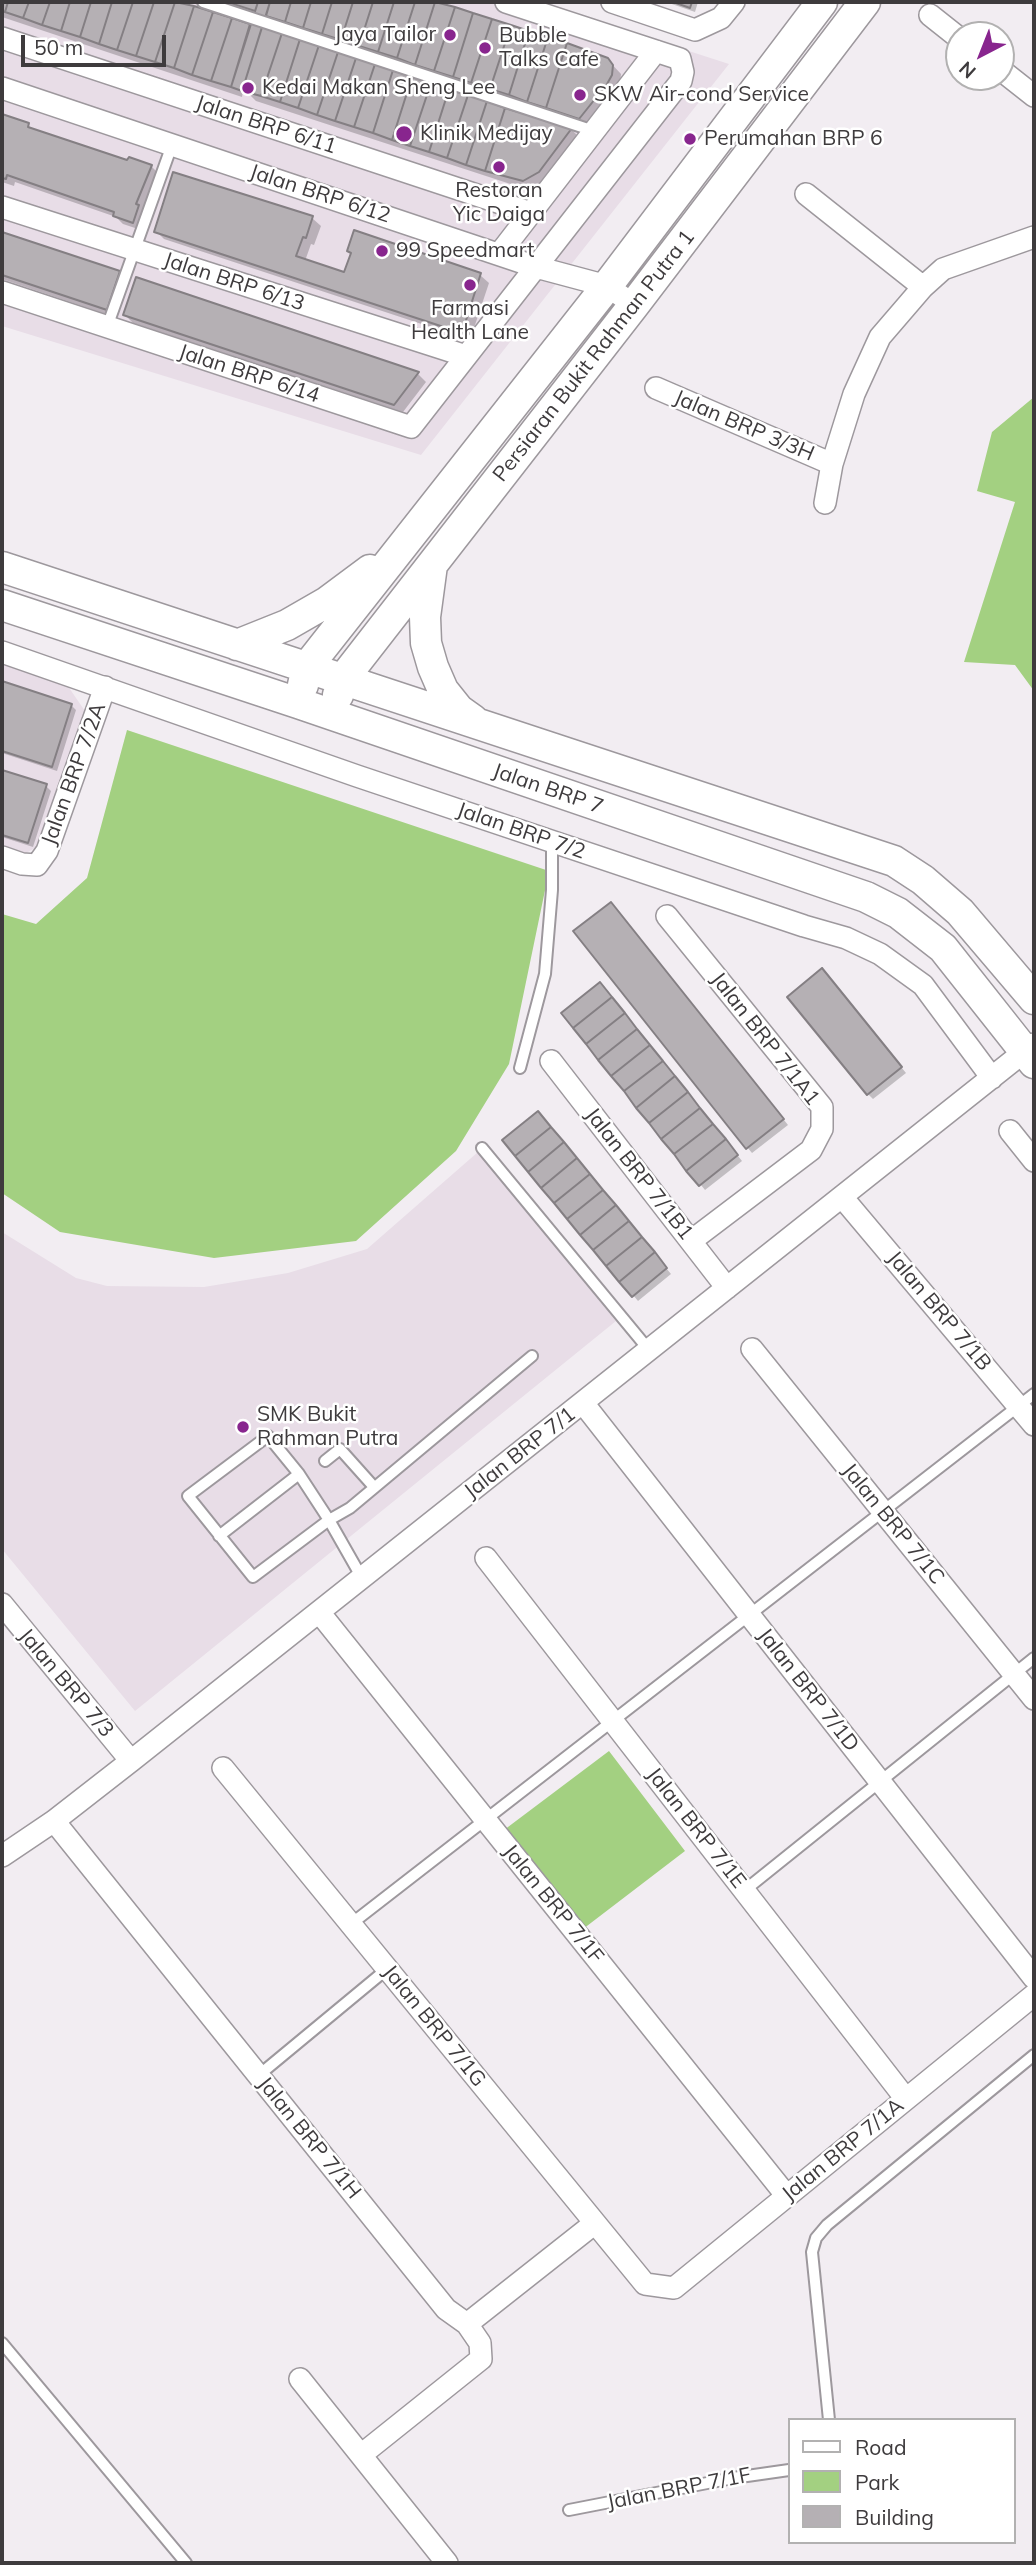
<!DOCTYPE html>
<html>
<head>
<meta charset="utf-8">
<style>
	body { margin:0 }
	#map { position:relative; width:1036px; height:2565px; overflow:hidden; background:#f2edf2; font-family:Mulish,sans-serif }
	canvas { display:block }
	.frame { position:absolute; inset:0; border:4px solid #3e3b3d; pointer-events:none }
	.legend { position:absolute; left:788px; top:2418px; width:228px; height:126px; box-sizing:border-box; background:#fff; border:2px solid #b2b1b1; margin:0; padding:9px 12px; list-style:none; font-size:21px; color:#3e3b3d }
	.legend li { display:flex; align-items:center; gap:14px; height:35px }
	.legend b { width:35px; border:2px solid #b2b1b1 }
	.north { position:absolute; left:945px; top:21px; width:70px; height:70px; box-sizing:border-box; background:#fff; border:2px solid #b2b1b1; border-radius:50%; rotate:222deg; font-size:19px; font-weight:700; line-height:28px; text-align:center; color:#3e3b3d }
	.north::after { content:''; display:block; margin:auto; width:24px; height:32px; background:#88258e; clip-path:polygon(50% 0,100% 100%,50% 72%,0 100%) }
	.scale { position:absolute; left:21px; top:35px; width:145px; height:32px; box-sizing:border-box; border:4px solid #3e3b3d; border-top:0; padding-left:9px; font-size:21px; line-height:24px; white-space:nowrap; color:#3e3b3d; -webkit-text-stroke:5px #fff; paint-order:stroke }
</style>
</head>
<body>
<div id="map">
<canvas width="1036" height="2565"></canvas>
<div class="frame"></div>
<ul class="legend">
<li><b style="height:9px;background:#fff"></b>Road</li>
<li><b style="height:19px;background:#a3d081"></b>Park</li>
<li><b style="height:19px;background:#b5b0b4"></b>Building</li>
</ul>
<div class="north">N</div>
<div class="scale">50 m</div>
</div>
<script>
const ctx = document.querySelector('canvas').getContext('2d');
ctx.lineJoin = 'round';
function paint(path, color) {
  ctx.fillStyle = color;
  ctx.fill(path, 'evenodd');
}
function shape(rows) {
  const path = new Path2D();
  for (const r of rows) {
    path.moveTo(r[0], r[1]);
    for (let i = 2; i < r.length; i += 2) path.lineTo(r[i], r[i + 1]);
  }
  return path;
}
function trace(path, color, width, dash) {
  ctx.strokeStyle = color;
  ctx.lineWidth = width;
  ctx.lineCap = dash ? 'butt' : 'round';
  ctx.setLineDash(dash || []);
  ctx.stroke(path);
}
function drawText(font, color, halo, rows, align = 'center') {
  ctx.font = font + ' Mulish,sans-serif';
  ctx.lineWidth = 5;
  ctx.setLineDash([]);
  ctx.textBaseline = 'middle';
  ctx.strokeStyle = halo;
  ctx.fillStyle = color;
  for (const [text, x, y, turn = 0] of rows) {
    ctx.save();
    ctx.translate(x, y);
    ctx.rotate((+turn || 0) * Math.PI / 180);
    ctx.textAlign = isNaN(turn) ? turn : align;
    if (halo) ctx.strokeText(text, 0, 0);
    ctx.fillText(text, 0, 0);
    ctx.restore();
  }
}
paint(shape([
	[2,2,537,2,729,64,421,455,2,326],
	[2,659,63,679,87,714,40,845,21,856,2,849],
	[478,1152,616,1321,135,1711,2,1549,2,1232,76,1278,107,1286,204,1287,288,1273,367,1249]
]), '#e8dde7');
paint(shape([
	[1034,397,1034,691,1015,665,964,662,1015,502,977,491,992,432],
	[127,730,549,871,509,1064,456,1151,356,1241,214,1258,60,1232,2,1193,2,914,36,924,87,878],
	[609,1751,685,1851,583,1929,504,1830]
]), '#a3d081');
paint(shape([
	[2,2,178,2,251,28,256,14,206,2,435,2,607,59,621,74,620,84,588,126,273,20,268,16,264,29,505,110,571,129,582,140,535,192,256,101,247,92,243,91,242,97,2,17],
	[666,2,698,2,695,12],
	[2,116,28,125,35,132,128,163,151,166,159,174,141,230,123,224,116,217,15,182,14,186,2,182],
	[312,218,321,226,314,245,311,244,305,261,346,274,480,275,489,283,470,340,164,239,156,231],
	[2,233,119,273,127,281,115,317,2,279],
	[138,279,418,374,426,382,403,412,133,323,125,315],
	[2,683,71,705,76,710,57,771,2,753],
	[2,772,46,786,51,791,33,847,2,837],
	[616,909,788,1125,752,1153,747,1147],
	[827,976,906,1073,873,1099,868,1094],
	[605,989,742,1161,705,1190,563,1013],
	[543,1119,671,1274,638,1301,505,1141]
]), '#0003');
const building = shape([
	[2,2,8,2,5,12,2,11,2,2],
	[8,2,29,2,23,18,5,12,8,2],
	[29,2,50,2,42,25,23,18,29,2],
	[50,2,70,2,61,31,42,25,50,2],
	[70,2,91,2,80,37,61,31,70,2],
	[91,2,112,2,99,44,80,37,91,2],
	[112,2,133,2,117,50,99,44,112,2],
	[133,2,154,2,136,56,117,50,133,2],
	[154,2,175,2,155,62,136,56,154,2],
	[175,2,194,6,174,68,155,62,175,2],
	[234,2,258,2,255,11,233,4,234,2],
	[258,2,270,2,242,91,231,87,258,2],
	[270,2,291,2,285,22,266,16,270,2],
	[291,2,311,2,303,28,285,22,291,2],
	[311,2,332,2,322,34,303,28,311,2],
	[332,2,353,2,341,40,322,34,332,2],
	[353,2,373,2,359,46,341,40,353,2],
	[373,2,394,2,378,52,359,46,373,2],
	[394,2,415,2,397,58,378,52,394,2],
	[415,2,435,2,415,65,397,58,415,2],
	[435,2,455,7,434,71,415,65,435,2],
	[673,2,692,2,690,8,673,2],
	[194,6,213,12,192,75,174,68,194,6],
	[455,7,473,13,453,77,434,71,455,7],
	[213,12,232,18,211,81,192,75,213,12],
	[473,13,492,19,471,83,453,77,473,13],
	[232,18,250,24,231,87,211,81,232,18],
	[492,19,511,25,490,89,471,83,492,19],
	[511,25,529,31,509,95,490,89,511,25],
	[262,27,282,33,261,96,242,91,262,27],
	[529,31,548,37,527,102,509,95,529,31],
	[282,33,300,39,280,102,261,96,282,33],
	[548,37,567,43,546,108,527,102,548,37],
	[300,39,319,45,298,108,280,102,300,39],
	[567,43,608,58,613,65,612,75,607,84,579,119,546,108,567,43],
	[319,45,338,52,317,115,298,108,319,45],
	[338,52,356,58,335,121,317,115,338,52],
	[356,58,375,64,354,127,335,121,356,58],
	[375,64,393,70,373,133,354,127,375,64],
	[393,70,412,77,392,140,373,133,393,70],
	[412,77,431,83,410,146,392,140,412,77],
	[431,83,449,89,429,152,410,146,431,83],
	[449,89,468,95,447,158,429,152,449,89],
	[468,95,487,101,466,165,447,158,468,95],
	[487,101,505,108,485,171,466,165,487,101],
	[505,108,572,128,539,172,523,181,485,171,505,108],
	[2,114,29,123,28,127,127,160,129,157,152,165,136,204,139,205,133,223,113,216,114,212,7,175,6,179,2,178,2,114],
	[173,172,313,216,306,238,303,237,296,256,344,272,351,253,347,251,354,230,481,273,462,333,154,232,173,172],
	[2,232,120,271,107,310,2,275,2,232],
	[136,277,419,372,394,405,123,315,136,277],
	[2,681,72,704,52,767,2,751,2,681],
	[2,770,47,784,28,843,2,835,2,770],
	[611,902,784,1119,746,1149,573,931,611,902],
	[822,968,902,1067,867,1095,787,997,822,968],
	[600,982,612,997,573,1028,561,1013,600,982],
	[612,997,625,1013,586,1044,573,1028,612,997],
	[625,1013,637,1029,598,1060,586,1044,625,1013],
	[637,1029,650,1045,611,1076,598,1060,637,1029],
	[650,1045,663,1061,624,1091,611,1076,650,1045],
	[663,1061,675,1076,636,1108,624,1091,663,1061],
	[675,1076,688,1092,649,1123,636,1108,675,1076],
	[688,1092,700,1108,661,1139,649,1123,688,1092],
	[700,1108,713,1124,674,1154,661,1139,700,1108],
	[538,1111,551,1127,515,1156,502,1140,538,1111],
	[713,1124,726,1139,686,1171,674,1154,713,1124],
	[551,1127,564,1142,528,1172,515,1156,551,1127],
	[726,1139,738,1155,699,1186,686,1171,726,1139],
	[564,1142,577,1158,541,1188,528,1172,564,1142],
	[577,1158,590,1174,554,1203,541,1188,577,1158],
	[590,1174,603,1190,567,1219,554,1203,590,1174],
	[603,1190,616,1205,580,1235,567,1219,603,1190],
	[616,1205,629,1221,593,1250,580,1235,616,1205],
	[629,1221,642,1237,606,1266,593,1250,629,1221],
	[642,1237,655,1252,619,1282,606,1266,642,1237],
	[655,1252,667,1268,632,1297,619,1282,655,1252]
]);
paint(building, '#b5b0b4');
trace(building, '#847f83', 2);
const service = shape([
	[203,2,594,131],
	[107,327,172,145],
	[520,1068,545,974,552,890,552,841],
	[482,1148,649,1350],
	[325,1461,340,1449,374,1487],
	[219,1536,299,1474],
	[362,1578,329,1520,299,1474,268,1436,188,1496,253,1577,329,1520,350,1508,532,1356],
	[745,1890,1034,1658],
	[351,1924,1034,1394],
	[259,2075,387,1969],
	[2,2343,186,2563],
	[829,2420,812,2252,816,2238,827,2225,1034,2055],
	[569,2510,733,2478,789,2470]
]);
const minor = shape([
	[612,2,695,30,721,18,734,2],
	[930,15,959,38],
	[2,38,531,213],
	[1001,70,1034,96],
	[2,88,536,267,607,286,634,305],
	[806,194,923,287],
	[2,207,466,356],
	[500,253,656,51],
	[2,292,411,427,681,81,683,72,680,59,506,2],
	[656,388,832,464],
	[825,503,832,464,854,394,880,337,923,287,943,269,1034,237],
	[2,652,357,776,804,926,846,938,880,954,923,985,992,1078],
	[2,857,22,864,37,865,47,851,105,687],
	[667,916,822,1107,822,1129,811,1150,691,1241],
	[551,1061,727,1288],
	[1010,1131,1034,1161],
	[842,1197,1034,1425],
	[752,1349,1034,1699],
	[583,1403,1034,1978],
	[486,1558,906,2099],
	[2,1604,131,1761],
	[319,1612,786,2195],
	[223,1768,645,2284,674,2288,1034,1995],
	[54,1821,446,2309,467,2324,480,2343,481,2359,361,2455],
	[2,1856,54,1821,131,1761,1034,1044],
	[467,2324,595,2223],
	[300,2379,447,2563]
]);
const secondary = shape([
	[432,565,425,617,426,643,433,667,443,690,459,710,473,720],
	[2,567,894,861,923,880,960,912,1034,999],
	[2,605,298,703,866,897,898,913,943,948,1034,1063],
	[237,645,287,625,327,602,370,570],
	[303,685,307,667,607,286,822,2],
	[338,695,343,679,634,305,865,2]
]);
trace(service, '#9d989d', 14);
trace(minor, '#9d989d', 24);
trace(secondary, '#9d989d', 33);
trace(service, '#fff', 10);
trace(minor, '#fff', 21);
trace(secondary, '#fff', 30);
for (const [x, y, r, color] of [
	[450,35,7,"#88258e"],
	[485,48,7,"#88258e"],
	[248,88,7,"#88258e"],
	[580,95,7,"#88258e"],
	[404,134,9,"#88258e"],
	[690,139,7,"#88258e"],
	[499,167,7,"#88258e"],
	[382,251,7,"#88258e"],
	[470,285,7,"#88258e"],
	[243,1427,7,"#88258e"]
]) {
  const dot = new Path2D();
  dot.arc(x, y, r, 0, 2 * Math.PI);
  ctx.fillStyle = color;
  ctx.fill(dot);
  trace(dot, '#fff', 2.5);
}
drawText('21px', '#3e3b3d', '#fff', [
	["Jaya Tailor",436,35,"right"],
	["Bubble",499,36],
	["Talks Cafe",499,60],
	["Kedai Makan Sheng Lee",262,88],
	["SKW Air-cond Service",594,95],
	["Klinik Medijay",420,134],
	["Perumahan BRP 6",704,139],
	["Restoran",499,191,"center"],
	["Yic Daiga",499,215,"center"],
	["99 Speedmart",396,251],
	["Farmasi",470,309,"center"],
	["Health Lane",470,333,"center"],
	["SMK Bukit",257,1415],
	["Rahman Putra",257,1439]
], 'left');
drawText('21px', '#3e3b3d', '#fff', [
	["Jalan BRP 6/11",266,125,18],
	["Jalan BRP 6/12",320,194,18],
	["Jalan BRP 6/13",234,282,18],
	["Persiaran Bukit Rahman Putra 1",594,356,-52],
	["Jalan BRP 6/14",249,374,18],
	["Jalan BRP 3/3H",744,426,23],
	["Jalan BRP 7/2A",74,774,-70],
	["Jalan BRP 7",548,789,19],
	["Jalan BRP 7/2",521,831,19],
	["Jalan BRP 7/1A1",765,1039,52],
	["Jalan BRP 7/1B1",639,1174,52],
	["Jalan BRP 7/1B",939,1311,50],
	["Jalan BRP 7/1",520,1453,-38],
	["Jalan BRP 7/1C",893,1524,51],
	["Jalan BRP 7/3",66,1683,50],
	["Jalan BRP 7/1D",808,1690,52],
	["Jalan BRP 7/1E",696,1828,52],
	["Jalan BRP 7/1F",553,1904,51],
	["Jalan BRP 7/1G",434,2026,51],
	["Jalan BRP 7/1H",309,2138,51],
	["Jalan BRP 7/1A",843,2150,-39],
	["Jalan BRP 7/1F",679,2489,-11]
]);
</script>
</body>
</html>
